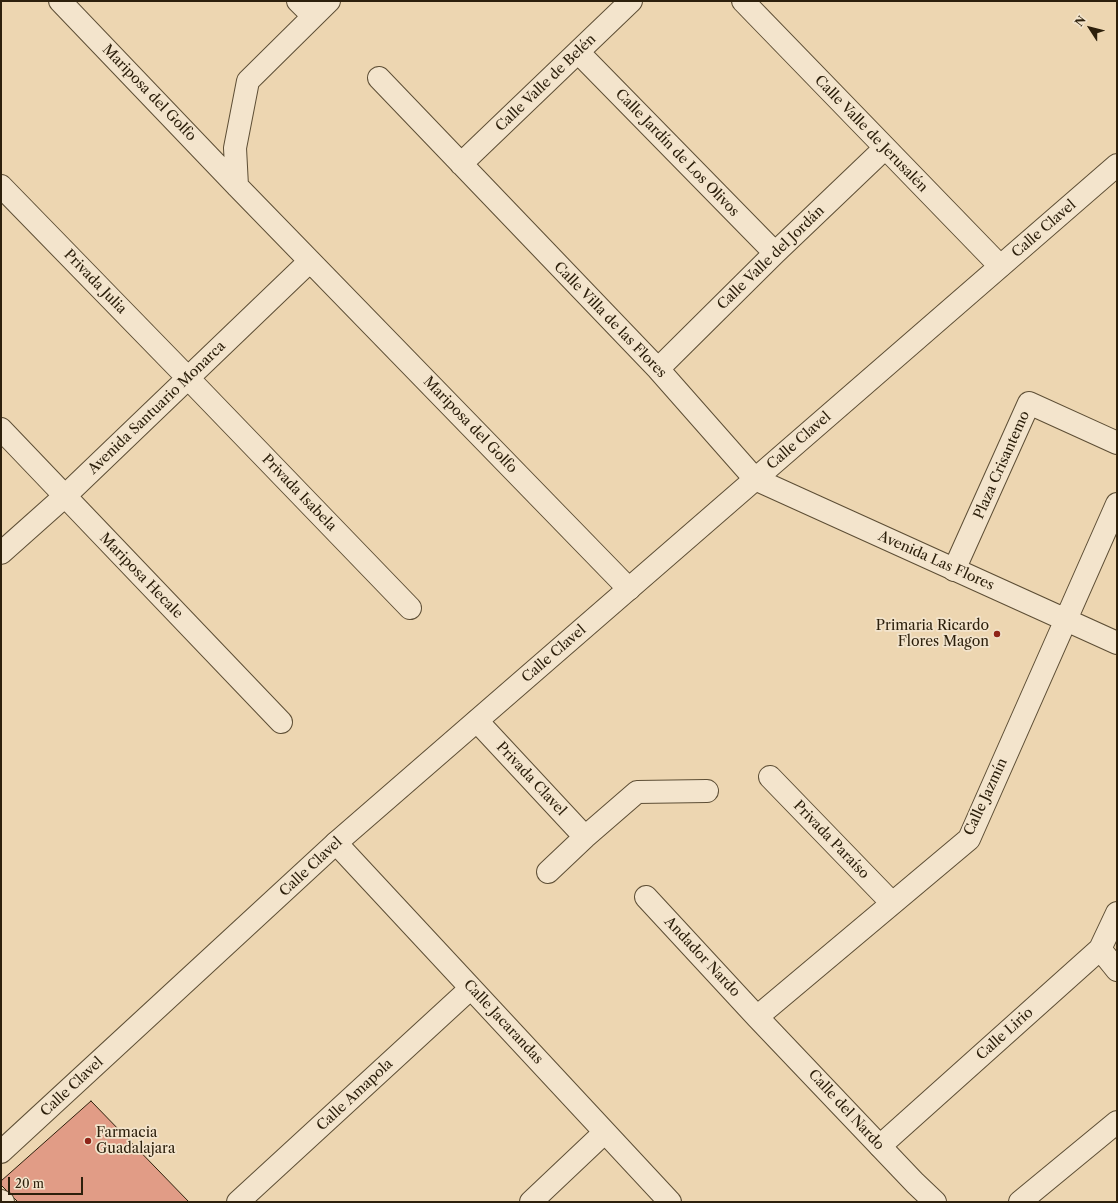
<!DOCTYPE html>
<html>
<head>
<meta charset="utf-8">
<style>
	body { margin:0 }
	#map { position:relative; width:1118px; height:1203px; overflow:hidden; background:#edd6b1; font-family:"Libre Caslon Text",serif }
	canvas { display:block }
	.frame { position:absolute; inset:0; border:2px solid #2d200c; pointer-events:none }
	.north { position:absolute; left:1070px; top:8px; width:40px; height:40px; -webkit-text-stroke:3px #f3e4cc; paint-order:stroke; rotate:306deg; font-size:11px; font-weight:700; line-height:16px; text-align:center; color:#2d200c }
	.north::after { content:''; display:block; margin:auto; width:14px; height:18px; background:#2d200c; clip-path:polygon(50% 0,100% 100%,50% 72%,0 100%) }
	.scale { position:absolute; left:8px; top:1177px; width:75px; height:18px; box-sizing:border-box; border:2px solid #2d200c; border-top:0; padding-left:5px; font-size:12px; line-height:14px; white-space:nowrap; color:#2d200c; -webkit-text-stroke:3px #f3e4cc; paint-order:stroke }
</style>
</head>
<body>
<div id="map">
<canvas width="1118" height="1203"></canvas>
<div class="frame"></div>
<div class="north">N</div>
<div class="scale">20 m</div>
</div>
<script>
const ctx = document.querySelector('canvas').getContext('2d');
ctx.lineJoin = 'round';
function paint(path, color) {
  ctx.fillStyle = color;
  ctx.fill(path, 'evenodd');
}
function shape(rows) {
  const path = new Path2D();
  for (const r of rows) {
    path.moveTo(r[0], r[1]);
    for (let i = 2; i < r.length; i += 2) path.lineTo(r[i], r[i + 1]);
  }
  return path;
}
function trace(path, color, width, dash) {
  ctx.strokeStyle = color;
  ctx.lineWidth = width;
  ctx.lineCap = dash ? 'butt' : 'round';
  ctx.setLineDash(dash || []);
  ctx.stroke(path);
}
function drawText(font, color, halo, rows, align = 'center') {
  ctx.font = font + ' "Libre Caslon Text",serif';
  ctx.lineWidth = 3.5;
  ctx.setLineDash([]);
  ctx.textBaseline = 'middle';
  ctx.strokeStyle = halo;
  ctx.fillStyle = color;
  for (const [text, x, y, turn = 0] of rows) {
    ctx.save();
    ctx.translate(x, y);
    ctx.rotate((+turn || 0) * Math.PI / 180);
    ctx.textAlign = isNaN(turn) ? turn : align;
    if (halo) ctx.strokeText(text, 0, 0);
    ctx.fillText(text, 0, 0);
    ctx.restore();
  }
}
const building = shape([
	[91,1101,189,1202,18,1202,1,1185,1,1181,91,1101]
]);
paint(building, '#e19c86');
trace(building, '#2d200c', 1);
const pedestrian = shape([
	[954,570,1029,403,1117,443],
	[770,777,892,903],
	[1100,949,1117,970],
	[880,1146,1100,949,1117,913],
	[1020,1202,1117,1122]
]);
const minor = shape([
	[60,1,237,186,629,589],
	[298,1,313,16],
	[743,1,1000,266],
	[578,52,775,253],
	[379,78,658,369,755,479,1117,643],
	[461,164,631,1],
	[1,186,188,378,410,608],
	[237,186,235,148,248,81,329,1],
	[658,369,775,253,885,148],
	[1,429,281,722],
	[1,553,65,496,310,261],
	[477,721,585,837],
	[336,843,670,1202],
	[548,872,585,837,637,792,707,791],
	[646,897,757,1017,915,1183,935,1202],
	[757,1017,969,839,1117,504],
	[238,1202,471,988],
	[531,1202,605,1132]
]);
const tertiary = shape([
	[1,1152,336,843,1117,165],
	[1,1201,3,1202]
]);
trace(pedestrian, '#5d4e35', 24);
trace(minor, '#5d4e35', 24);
trace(tertiary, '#5d4e35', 24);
trace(pedestrian, '#f3e4cc', 22);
trace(minor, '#f3e4cc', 22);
trace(tertiary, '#f3e4cc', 22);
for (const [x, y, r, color] of [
	[997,634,4,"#8f2418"],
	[88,1141,4,"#8f2418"]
]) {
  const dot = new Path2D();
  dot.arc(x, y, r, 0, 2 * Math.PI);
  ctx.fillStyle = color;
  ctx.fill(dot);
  trace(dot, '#f3e4cc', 1.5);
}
drawText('14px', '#2d200c', '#f3e4cc', [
	["Calle Valle de Belén",546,83,-44],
	["Mariposa del Golfo",149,93,46],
	["Calle Valle de Jerusalén",871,134,46],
	["Calle Jardín de Los Olivos",677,153,46],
	["Calle Clavel",1044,229,-41],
	["Calle Valle del Jordán",771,258,-44],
	["Privada Julia",95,282,46],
	["Calle Villa de las Flores",610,320,46],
	["Avenida Santuario Monarca",157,408,-44],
	["Mariposa del Golfo",470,425,46],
	["Calle Clavel",799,441,-41],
	["Plaza Crisantemo",1002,465,-66],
	["Privada Isabela",299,493,46],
	["Avenida Las Flores",936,561,24],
	["Mariposa Hecale",141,576,46],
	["Calle Clavel",554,654,-41],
	["Privada Clavel",531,779,47],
	["Calle Jazmín",986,797,-65],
	["Privada Paraíso",831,840,46],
	["Calle Clavel",311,867,-43],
	["Andador Nardo",702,957,47],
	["Calle Jacarandas",503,1022,47],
	["Calle Lirio",1005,1034,-42],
	["Calle Clavel",72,1087,-43],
	["Calle Amapola",355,1095,-43],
	["Calle del Nardo",846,1110,47]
]);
drawText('14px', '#2d200c', '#f3e4cc', [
	["Primaria Ricardo",989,626],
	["Flores Magon",989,642],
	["Farmacia",96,1133,"left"],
	["Guadalajara",96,1149,"left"]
], 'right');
</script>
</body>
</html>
